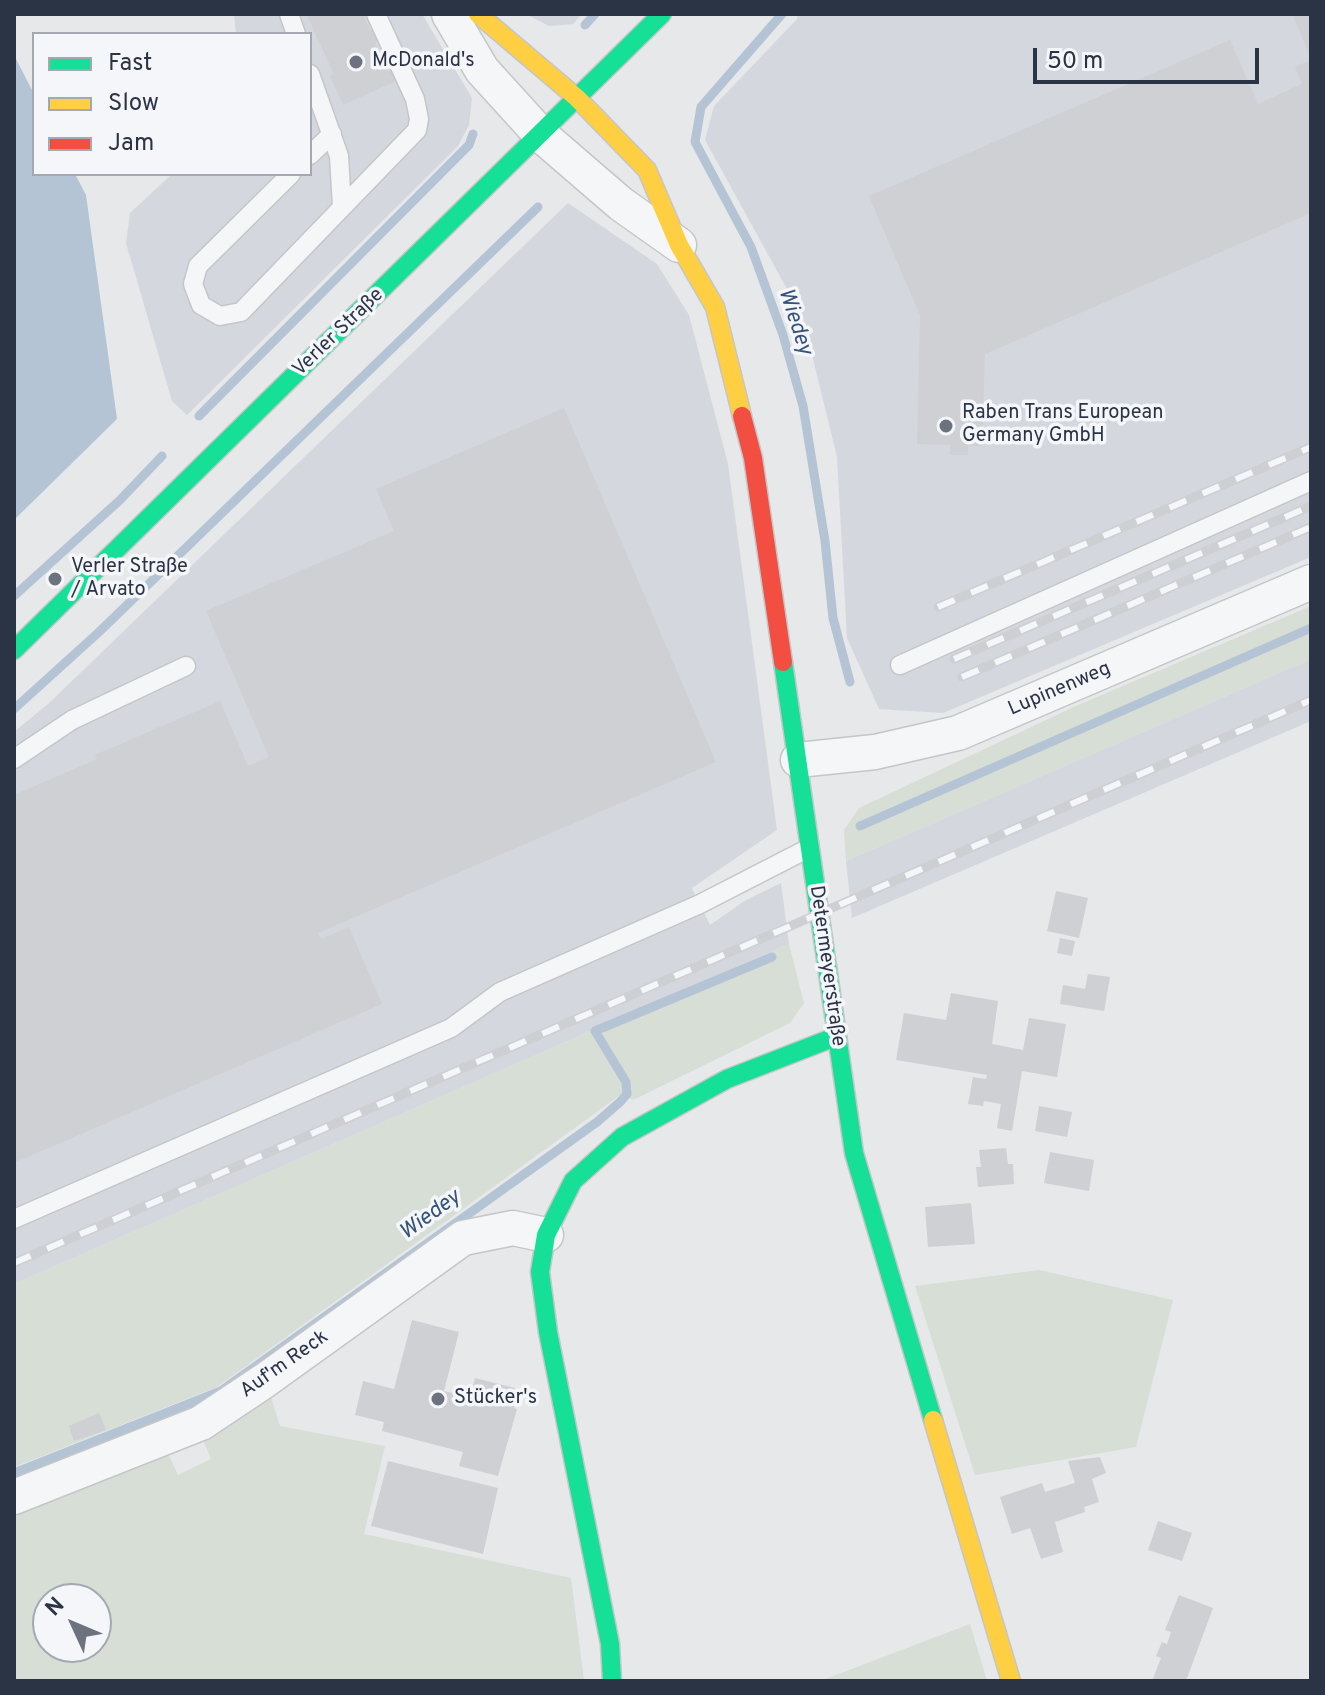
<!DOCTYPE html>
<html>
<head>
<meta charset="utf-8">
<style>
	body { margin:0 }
	#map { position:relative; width:1325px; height:1695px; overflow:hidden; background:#e6e8ea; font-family:Overpass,sans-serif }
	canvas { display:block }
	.frame { position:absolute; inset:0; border:16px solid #2b3445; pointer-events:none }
	.legend { position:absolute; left:32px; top:32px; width:280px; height:144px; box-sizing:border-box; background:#f4f6f9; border:2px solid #a4a8b1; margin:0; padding:10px 14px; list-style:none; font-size:24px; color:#2b3445 }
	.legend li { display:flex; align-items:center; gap:16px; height:40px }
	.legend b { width:40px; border:2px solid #a4a8b1 }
	.north { position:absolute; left:32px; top:1583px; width:80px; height:80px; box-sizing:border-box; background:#f4f6f9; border:2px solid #a4a8b1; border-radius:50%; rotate:314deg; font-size:22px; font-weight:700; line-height:32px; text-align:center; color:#2b3445 }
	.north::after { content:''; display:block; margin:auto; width:28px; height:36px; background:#6c737f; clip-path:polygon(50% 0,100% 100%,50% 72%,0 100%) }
	.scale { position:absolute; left:1033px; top:48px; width:226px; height:36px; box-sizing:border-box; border:4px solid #2b3445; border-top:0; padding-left:10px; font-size:24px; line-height:28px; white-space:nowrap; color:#2b3445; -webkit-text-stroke:6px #f4f6f9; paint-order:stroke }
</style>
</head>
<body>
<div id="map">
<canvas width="1325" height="1695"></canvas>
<div class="frame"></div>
<ul class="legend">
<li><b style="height:10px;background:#16e098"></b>Fast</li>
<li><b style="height:10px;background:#ffcf43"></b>Slow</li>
<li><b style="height:10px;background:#f24e42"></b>Jam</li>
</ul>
<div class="north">N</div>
<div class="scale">50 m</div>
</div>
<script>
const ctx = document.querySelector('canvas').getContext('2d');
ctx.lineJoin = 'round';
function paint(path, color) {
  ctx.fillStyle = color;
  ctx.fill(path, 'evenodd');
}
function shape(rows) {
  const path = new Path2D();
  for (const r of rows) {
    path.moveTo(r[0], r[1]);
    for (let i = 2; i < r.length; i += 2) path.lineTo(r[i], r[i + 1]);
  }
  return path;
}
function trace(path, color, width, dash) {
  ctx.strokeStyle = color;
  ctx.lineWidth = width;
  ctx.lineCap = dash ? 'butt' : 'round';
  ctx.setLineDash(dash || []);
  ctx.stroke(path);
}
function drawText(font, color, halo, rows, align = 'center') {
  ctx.font = font + ' Overpass,sans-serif';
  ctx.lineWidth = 7;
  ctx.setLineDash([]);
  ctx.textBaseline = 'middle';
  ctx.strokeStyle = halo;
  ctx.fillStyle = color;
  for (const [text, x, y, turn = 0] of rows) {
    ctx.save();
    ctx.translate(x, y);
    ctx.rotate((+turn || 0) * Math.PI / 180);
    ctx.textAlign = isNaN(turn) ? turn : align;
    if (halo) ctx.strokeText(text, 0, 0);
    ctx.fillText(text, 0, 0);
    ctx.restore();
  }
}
paint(shape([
	[234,14,422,14,472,98,469,125,458,146,187,415,172,401,126,243,130,213,172,174,310,174,310,34,236,34],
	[526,14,582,14,573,24,549,26],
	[798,14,1311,14,1311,557,943,713,879,709,847,638,837,457,803,318,705,140,714,106,797,19],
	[568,203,657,264,689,315,728,464,777,830,692,888,710,925,746,900,781,883,789,944,14,1284,14,732,48,704],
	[1311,659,1311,721,852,918,846,861]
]), '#d4d7dd');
paint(shape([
	[1311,606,1311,659,846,861,844,830,859,808,1078,705],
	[789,944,804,1003,790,1023,633,1100,623,1093,217,1387,14,1467,14,1284],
	[1039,1270,1173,1300,1136,1447,975,1475,915,1286],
	[270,1394,280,1426,385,1446,364,1534,571,1578,584,1681,14,1681,14,1510,167,1451,178,1475,211,1459,201,1435],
	[48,1599,96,1599,96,1647,48,1647],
	[970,1624,987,1681,820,1681]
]), '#d6ded6');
paint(shape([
	[14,55,34,94,34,174,75,174,86,195,117,419,14,520]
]), '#b4c4d5');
trace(shape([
	[782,14,701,107,695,142,751,247,783,335,803,406,825,541,833,618,850,682],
	[585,25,595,14],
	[199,416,469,145,473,134],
	[14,596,120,500,162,456],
	[14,709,99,632,538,207],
	[860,826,1311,628],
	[14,1473,221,1391,597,1122,620,1102,627,1094,626,1082,595,1031,772,957]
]), '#b4c4d5', 9);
paint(shape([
	[306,14,363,14,370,30,374,29,379,40,376,41,376,45,389,72,393,70,398,80,343,105,330,76,334,74],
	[1292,14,1311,14,1311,58],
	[1230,40,1258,104,1302,84,1295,67,1311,60,1311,213,985,354,982,446,968,446,968,455,950,455,950,445,917,444,920,315,869,196],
	[564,408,716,762,318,933,321,939,349,927,382,1004,14,1163,14,795,97,759,95,755,220,701,248,766,269,757,206,611,394,531,376,489],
	[1056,891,1088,898,1079,938,1047,931],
	[1060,938,1075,941,1072,956,1057,953],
	[1088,974,1110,977,1104,1011,1060,1004,1063,985,1085,989],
	[951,993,998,1001,992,1044,1023,1050,1029,1018,1066,1024,1057,1077,1022,1071,1012,1131,997,1128,1001,1104,984,1101,983,1106,968,1104,973,1077,986,1079,987,1075,896,1060,904,1013,946,1020],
	[1039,1106,1072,1112,1067,1137,1035,1131],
	[1006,1148,1008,1164,1013,1164,1014,1184,978,1187,976,1167,981,1167,979,1150],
	[1050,1152,1094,1160,1089,1191,1044,1183],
	[971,1203,975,1244,928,1247,925,1207],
	[412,1320,459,1332,444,1391,470,1397,475,1378,515,1388,512,1400,516,1401,514,1408,517,1409,498,1476,459,1466,463,1452,382,1431,384,1422,355,1415,363,1381,394,1389],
	[99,1413,106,1430,74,1441,69,1426],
	[1100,1457,1106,1473,1092,1479,1099,1502,1084,1507,1085,1512,1055,1522,1063,1552,1041,1559,1030,1528,1012,1534,1000,1497,1042,1483,1045,1492,1075,1483,1068,1461],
	[388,1461,498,1488,483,1554,371,1526],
	[1158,1521,1192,1533,1182,1561,1148,1550],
	[1179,1595,1213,1608,1186,1681,1152,1681,1161,1658,1156,1656,1162,1642,1167,1644,1171,1632,1165,1630]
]), '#ced0d3');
const lane = shape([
	[289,14,296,34],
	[310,74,339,156,342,207],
	[310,155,332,134],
	[291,174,198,266,193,284,201,305,220,316,241,312,417,130,419,119,415,99,376,14],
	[900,665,1311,481],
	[14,759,72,720,186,666],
	[14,1219,451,1028,500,992,700,904,809,848]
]);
const street = shape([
	[449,14,482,70,541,135,621,204,679,245],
	[798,760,875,752,958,733,1311,582],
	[14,1497,201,1423,264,1381,463,1238,513,1228,546,1235]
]);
const fast = shape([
	[14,650,662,14],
	[783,662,854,1153,933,1420],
	[612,1681,610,1644,548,1332,540,1272,546,1235,573,1181,622,1137,727,1079,835,1037]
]);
const slow = shape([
	[478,14,577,98,647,170,679,245,715,307,742,416],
	[933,1420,1011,1681]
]);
const jam = shape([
	[742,416,753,458,783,662]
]);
trace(lane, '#c4c6c8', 21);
trace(street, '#c4c6c8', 37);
trace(fast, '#c4c6c8', 21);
trace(slow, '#c4c6c8', 21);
trace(jam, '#c4c6c8', 21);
trace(lane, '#f5f6f7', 18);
trace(street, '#f5f6f7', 34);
trace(fast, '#16e098', 18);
trace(slow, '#ffcf43', 18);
trace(jam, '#f24e42', 18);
const rail = shape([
	[938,607,1311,447],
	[954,659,1311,506],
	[962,677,1311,527],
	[14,1263,1311,700]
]);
trace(rail, '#cecfd2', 9);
trace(rail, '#f4f6f9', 6, [18]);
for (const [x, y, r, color] of [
	[356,62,8,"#6c737f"],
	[946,426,8,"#6c737f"],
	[55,579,8,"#6c737f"],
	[438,1399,8,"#6c737f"]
]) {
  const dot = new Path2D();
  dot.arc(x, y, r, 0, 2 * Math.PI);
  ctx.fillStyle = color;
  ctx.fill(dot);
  trace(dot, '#f4f6f9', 3);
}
drawText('20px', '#2b3445', '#f4f6f9', [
	["McDonald's",372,62],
	["Raben Trans European",962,414],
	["Germany GmbH",962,437],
	["Verler Straße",71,568],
	["/ Arvato",71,591],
	["Stücker's",454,1399]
], 'left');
drawText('20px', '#2b3445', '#f4f6f9', [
	["Verler Straße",339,333,-44],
	["Lupinenweg",1060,690,-23],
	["Determeyerstraße",826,966,82],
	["Auf'm Reck",285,1365,-35]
]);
drawText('italic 22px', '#34527a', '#f4f6f9', [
	["Wiedey",794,322,72],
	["Wiedey",431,1216,-36]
]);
</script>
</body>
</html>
